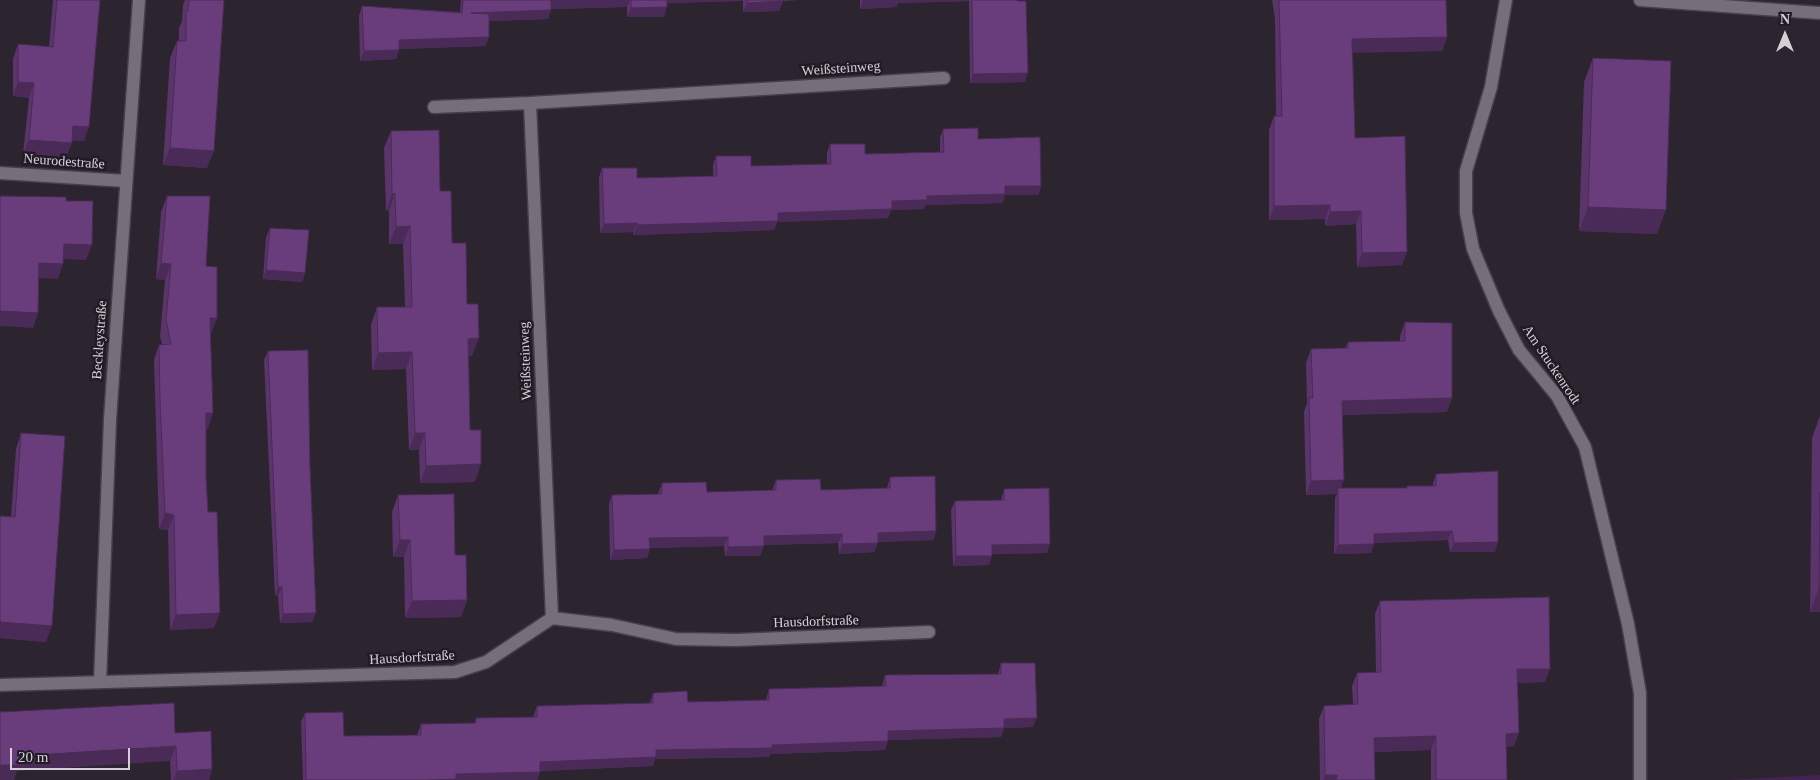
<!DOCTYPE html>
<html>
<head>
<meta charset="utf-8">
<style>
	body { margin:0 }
	#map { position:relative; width:1820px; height:780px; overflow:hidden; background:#2c242f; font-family:"Times New Roman",serif }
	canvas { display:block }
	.north { position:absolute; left:1760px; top:10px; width:50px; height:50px; -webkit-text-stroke:4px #221b25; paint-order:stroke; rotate:0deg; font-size:14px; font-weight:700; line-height:20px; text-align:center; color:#d5d0d7 }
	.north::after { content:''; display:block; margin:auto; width:18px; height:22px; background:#d5d0d7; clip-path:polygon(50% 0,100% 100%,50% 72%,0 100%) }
	.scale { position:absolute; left:10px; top:748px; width:120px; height:22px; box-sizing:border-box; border:2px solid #d5d0d7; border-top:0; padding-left:6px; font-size:15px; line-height:18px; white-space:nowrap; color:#d5d0d7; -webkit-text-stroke:4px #221b25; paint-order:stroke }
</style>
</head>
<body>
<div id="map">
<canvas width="1820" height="780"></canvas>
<div class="north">N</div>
<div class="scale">20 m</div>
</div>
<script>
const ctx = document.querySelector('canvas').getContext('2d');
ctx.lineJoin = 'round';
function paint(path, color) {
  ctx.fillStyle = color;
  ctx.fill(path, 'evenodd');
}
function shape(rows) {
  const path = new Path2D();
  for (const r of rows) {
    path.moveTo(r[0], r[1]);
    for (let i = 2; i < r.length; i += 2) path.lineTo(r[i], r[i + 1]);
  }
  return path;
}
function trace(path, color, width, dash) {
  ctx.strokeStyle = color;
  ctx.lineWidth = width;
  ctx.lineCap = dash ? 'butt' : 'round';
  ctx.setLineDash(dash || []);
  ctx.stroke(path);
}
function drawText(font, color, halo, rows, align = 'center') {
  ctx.font = font + ' "Times New Roman",serif';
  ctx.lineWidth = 5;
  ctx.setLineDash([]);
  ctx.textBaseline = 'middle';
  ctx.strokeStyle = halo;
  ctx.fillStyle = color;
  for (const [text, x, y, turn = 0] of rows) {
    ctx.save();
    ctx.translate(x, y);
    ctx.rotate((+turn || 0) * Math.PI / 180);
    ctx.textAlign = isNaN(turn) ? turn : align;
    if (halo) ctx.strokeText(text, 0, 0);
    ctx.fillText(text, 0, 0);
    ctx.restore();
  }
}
paint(shape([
	[1820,775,1820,780,1727,780]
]), '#442253');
const minor = shape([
	[1506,0,1491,87,1466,171,1466,213,1473,249,1499,311,1519,350,1557,396,1585,447,1628,624,1640,693,1640,780],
	[1640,0,1820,13],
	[530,103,552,618],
	[434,107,530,103,944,78],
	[0,173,126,181],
	[100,682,110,420,139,0],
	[0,685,455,672,486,662,552,618,612,625,676,639,736,640,929,632]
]);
trace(minor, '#464049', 15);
trace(minor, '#776e7b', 12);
paint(shape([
	[53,0,100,0,84,141,72,140,66,157,23,154,29,98,13,96,13,59,18,44,49,47],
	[185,0,224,0,207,168,163,165,170,58,177,41,179,41,179,28,182,21,183,5],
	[461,0,799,0,783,1,779,11,743,12,743,1,667,3,664,17,627,17,627,7,551,9,548,19,489,21,489,37,485,46,399,49,396,59,360,61,359,16,362,6,460,12],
	[860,0,1017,0,1025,82,970,83,969,1,898,3,896,7,860,9],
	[1272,0,1446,0,1447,37,1442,51,1353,52,1355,138,1402,265,1357,267,1356,224,1325,226,1325,219,1269,220,1269,130,1274,116,1276,116,1275,19],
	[1593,58,1657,234,1579,231,1584,82],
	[943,129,978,139,1041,186,1038,195,1005,195,1002,203,925,205,924,209,891,210,888,218,777,222,774,230,633,235,633,232,600,233,599,177,602,168,637,178,713,176,713,165,716,156,751,166,827,164,827,153,830,144,865,154,940,152,940,138],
	[391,131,440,191,467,304,472,356,469,356,470,430,475,482,420,483,419,450,409,450,406,369,372,370,371,325,377,307,405,307,403,244,389,244,389,211,386,211,384,148],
	[167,196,206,266,217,318,210,334,208,429,206,429,206,478,214,628,170,630,168,530,159,529,154,360,159,345,162,344,160,336,165,280,156,279,161,212],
	[270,228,305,273,302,282,263,279,266,237],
	[1405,322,1447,412,1342,415,1341,488,1407,488,1407,486,1433,486,1433,483,1436,474,1495,552,1450,552,1448,540,1374,543,1371,553,1334,554,1335,498,1337,494,1306,495,1304,412,1307,403,1306,363,1311,349,1345,348,1348,342,1400,341,1400,336],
	[268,351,310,466,316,613,312,622,280,623,278,596,275,596,264,360],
	[1820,416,1820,612,1810,612,1812,438],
	[21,433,46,642,0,638,0,516,11,517,16,449],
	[890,477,936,531,933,540,878,542,874,552,839,554,838,543,764,545,760,556,725,556,724,546,650,548,647,558,610,560,609,504,612,495,658,494,662,483,707,492,772,491,776,480,821,490,887,488],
	[1004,489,1047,553,992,554,989,565,953,566,951,510,955,501,1001,500],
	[398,495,455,555,467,600,461,617,405,618,404,557,393,557,392,512],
	[1380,601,1545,682,1518,683,1514,746,1506,747,1507,780,1431,780,1431,750,1374,752,1375,780,1320,780,1319,719,1324,706,1353,704,1352,686,1357,673,1376,673,1375,614],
	[1001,663,1033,727,1004,728,1001,737,888,740,885,750,770,754,769,757,655,759,653,766,540,771,537,780,303,780,301,722,305,713,344,736,417,735,421,724,474,723,476,718,533,717,537,706,650,703,653,693,688,702,766,700,769,689,882,686,885,675,998,674],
	[0,712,175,733,212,769,209,780,171,780,170,761]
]), '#5a346b');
paint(shape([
	[551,0,630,0,627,7,548,9],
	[664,0,743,0,743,1,663,3],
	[863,0,969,0,969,1,898,3,896,7,860,9],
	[783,1,779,11,743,12,747,3],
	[667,7,664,17,627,17,631,8],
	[551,10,548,19,467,22,471,13],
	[489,37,485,46,396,49,399,40],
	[1447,37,1442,51,1347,53,1352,39],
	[399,50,396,59,360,61,364,51],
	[1028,73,1025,82,970,83,973,74],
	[18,82,34,83,29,98,13,96],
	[73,126,89,127,84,141,68,140],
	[29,140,72,143,66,157,23,154],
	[170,148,214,151,207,168,163,165],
	[1005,186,1041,186,1038,195,1005,195,1002,203,925,205,924,209,891,210,888,218,777,222,774,230,633,235,637,225,778,213,892,201],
	[395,193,389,211,386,211,392,194],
	[1330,205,1325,219,1269,220,1274,206],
	[1588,207,1666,210,1657,234,1579,231],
	[1361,211,1356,224,1325,226,1330,212],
	[637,223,633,232,600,233,604,224],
	[410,226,403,244,389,244,396,227],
	[64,244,92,245,86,260,59,259],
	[1407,252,1402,265,1357,267,1362,253],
	[39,263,63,264,58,279,34,278],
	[161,263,171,264,165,280,156,279],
	[266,270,305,273,302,282,263,279],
	[0,311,38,313,33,328,0,326],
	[210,318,217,318,211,334,204,334],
	[479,338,472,356,462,356,468,339],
	[412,352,406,369,372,370,378,353],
	[1452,398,1447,412,1337,415,1342,401],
	[206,413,213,413,208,429,201,429],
	[415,433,425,433,419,450,409,450],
	[481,464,475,482,420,483,426,466],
	[1344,480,1339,494,1338,488,1337,494,1306,495,1311,481],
	[165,513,174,515,168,530,159,529],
	[936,531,933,540,874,542,878,533],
	[1452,531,1448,540,1371,543,1374,534],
	[842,534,838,543,760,545,764,536],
	[728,537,724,546,646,548,649,538],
	[400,540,410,540,404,557,393,557],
	[1498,542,1495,552,1450,552,1454,543],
	[878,543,874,552,839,554,842,544],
	[1050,544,1047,553,988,554,992,545],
	[1374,544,1371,553,1334,554,1338,545],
	[764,546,760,556,725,556,728,547],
	[650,549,647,558,610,560,614,550],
	[956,556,992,556,989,565,953,566],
	[278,587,282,587,278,596,275,596],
	[1819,588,1820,588,1820,612,1810,612],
	[467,600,461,617,405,618,412,601],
	[220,613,214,628,170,630,176,615],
	[316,613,312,622,280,623,283,614],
	[0,622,52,626,46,642,0,638],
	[1517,669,1550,669,1545,682,1513,683],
	[1037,718,1033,727,1000,728,1004,719],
	[1004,728,1001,737,885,740,888,731],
	[1519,733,1514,746,1501,747,1506,734],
	[1436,736,1431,750,1369,752,1374,738],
	[888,741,885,750,770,754,769,757,655,759,653,766,537,771,540,762,656,750,772,745],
	[176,746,170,761,17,771,14,780,0,780,0,765,19,756],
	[212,769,209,780,173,780,177,771],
	[540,772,537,780,424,780,456,774],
	[1325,775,1337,775,1336,780,1323,780]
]), '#4a2b57');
const building = shape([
	[57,0,100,0,89,127,73,126,72,143,29,140,34,83,18,82,18,44,53,47,57,0],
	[189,0,224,0,214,151,170,148,177,41,186,41,186,11,188,11,189,0],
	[463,0,551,0,551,10,471,13,489,14,489,37,399,40,399,50,364,51,362,6,462,13,463,0],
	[631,0,667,0,667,7,631,8,631,0],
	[747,0,783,0,783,1,747,3,747,0],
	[972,0,1017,0,1017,1,1026,1,1028,73,973,74,972,0],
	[1279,0,1446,0,1447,37,1352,39,1355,138,1405,136,1407,252,1362,253,1361,211,1330,212,1330,205,1274,206,1274,116,1282,116,1279,0],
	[1593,58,1671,61,1666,210,1588,207,1593,58],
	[978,128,978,139,1040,137,1041,186,1005,186,1005,194,927,196,927,200,892,201,892,209,778,213,778,221,637,225,637,223,604,224,602,168,637,168,637,178,717,176,716,156,751,156,751,166,831,164,830,144,865,144,865,154,944,152,943,129,978,128],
	[439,130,440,191,451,191,452,243,466,243,467,304,478,304,479,338,468,339,470,430,481,430,481,464,426,466,425,433,415,433,412,352,378,353,377,307,412,307,410,226,396,227,395,193,392,194,391,131,439,130],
	[0,196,66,197,66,201,93,201,92,245,64,244,63,264,39,263,38,313,0,311,0,196],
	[167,196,210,196,206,266,217,267,217,318,210,318,213,413,206,413,206,478,208,512,217,512,220,613,176,615,174,515,165,513,160,399,159,345,171,344,166,320,171,264,161,263,167,196],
	[270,228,309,230,305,273,266,270,270,228],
	[1405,322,1452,323,1452,398,1342,401,1344,480,1311,481,1309,398,1313,398,1311,349,1348,348,1348,342,1405,341,1405,322],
	[308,350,310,466,316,613,283,614,282,587,278,587,268,351,308,350],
	[21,433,65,436,52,626,0,622,0,516,15,517,21,433],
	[1498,471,1498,542,1454,543,1452,531,1374,534,1374,544,1338,545,1338,488,1407,488,1407,486,1436,486,1436,474,1498,471],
	[935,476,936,531,878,533,878,543,842,544,842,534,764,536,764,546,728,547,728,537,649,538,650,549,614,550,612,495,662,494,662,483,706,482,707,492,776,490,776,480,820,479,821,490,890,488,890,477,935,476],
	[1049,488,1050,544,992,545,992,556,956,556,955,501,1004,500,1004,489,1049,488],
	[1820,493,1820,588,1819,588,1820,493],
	[454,494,455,555,466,555,467,600,412,601,410,540,400,540,398,495,454,494],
	[1549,597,1550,669,1517,669,1519,733,1506,734,1507,780,1436,780,1436,736,1374,738,1375,780,1337,780,1337,775,1325,775,1324,706,1358,704,1357,673,1381,672,1380,601,1549,597],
	[1001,663,1035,663,1037,718,1004,719,1004,728,888,731,888,741,772,745,772,748,656,750,656,757,540,762,540,772,456,774,456,779,424,780,306,780,305,713,343,712,344,736,421,735,421,724,476,723,476,718,537,717,537,706,653,703,653,693,687,691,688,702,769,700,769,689,886,686,885,675,1001,674,1001,663],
	[174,703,175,733,211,731,212,769,177,771,176,746,19,756,19,765,0,765,0,712,174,703]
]);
paint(building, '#693d7c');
trace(building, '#4a2b57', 1);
drawText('14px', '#d5d0d7', '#221b25', [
	["Weißsteinweg",841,69,-4],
	["Neurodestraße",64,162,4],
	["Beckleystraße",100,340,-86],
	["Weißsteinweg",526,361,-92],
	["Am Stuckenrodt",1551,365,56],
	["Hausdorfstraße",816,622,-2],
	["Hausdorfstraße",412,658,-3]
]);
</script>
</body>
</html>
